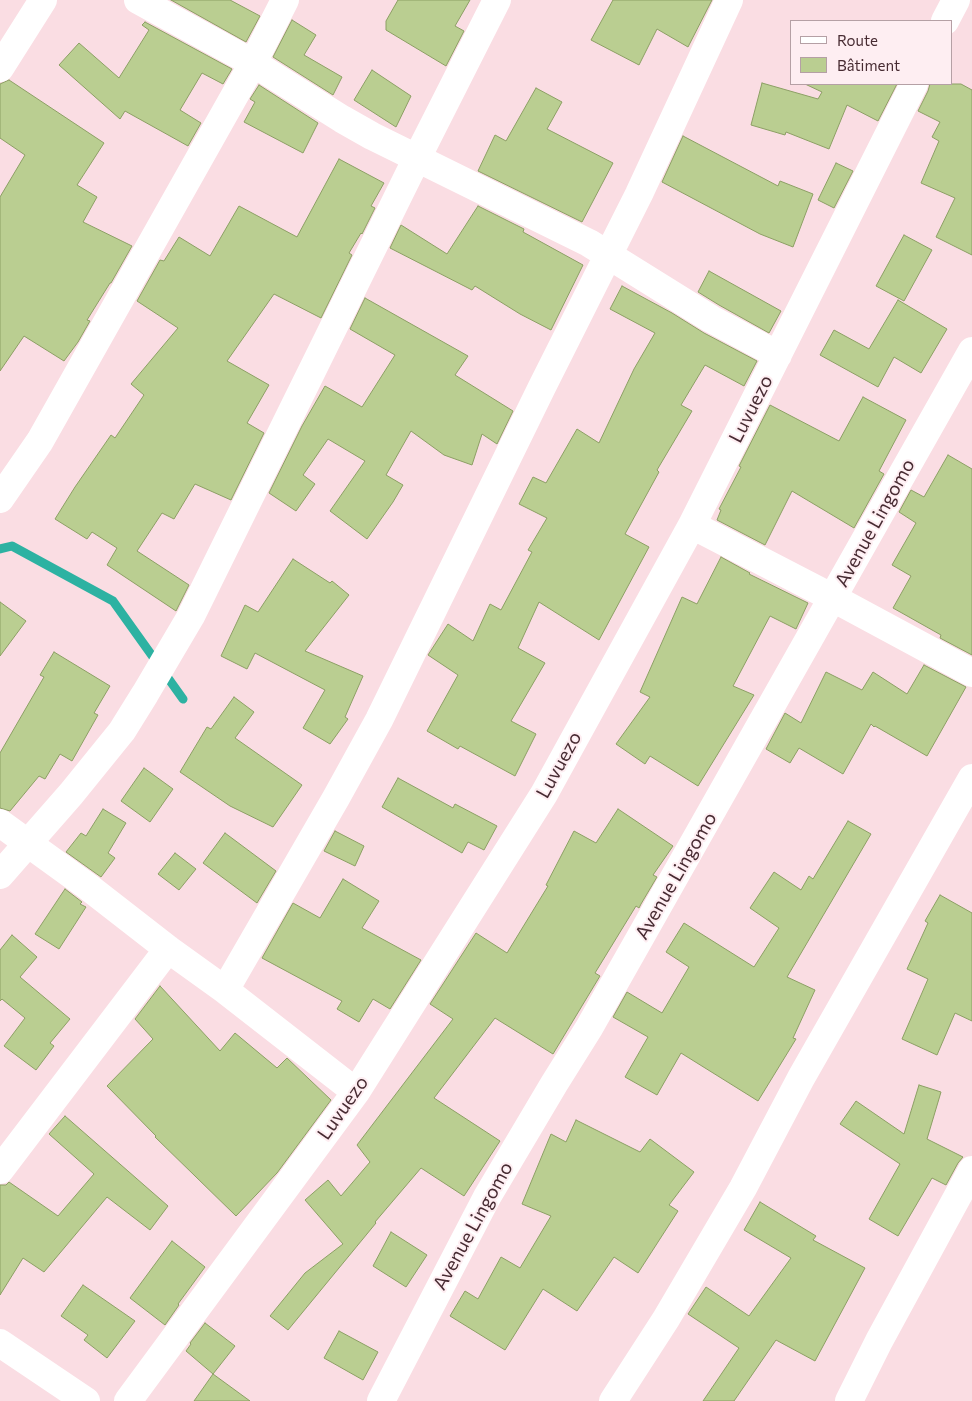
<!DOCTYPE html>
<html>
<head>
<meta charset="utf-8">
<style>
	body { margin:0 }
	#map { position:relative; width:972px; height:1401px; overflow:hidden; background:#fadde3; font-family:Commissioner,sans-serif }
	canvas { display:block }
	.legend { position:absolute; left:790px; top:20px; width:162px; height:65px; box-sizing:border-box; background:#feeef2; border:1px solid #b5a0a5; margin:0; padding:6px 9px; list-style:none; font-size:15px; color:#472b32 }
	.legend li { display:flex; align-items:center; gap:10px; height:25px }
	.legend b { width:25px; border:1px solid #b5a0a5 }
</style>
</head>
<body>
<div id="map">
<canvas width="972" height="1401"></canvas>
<ul class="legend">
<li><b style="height:6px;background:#fff"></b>Route</li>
<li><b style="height:14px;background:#bace91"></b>Bâtiment</li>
</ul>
</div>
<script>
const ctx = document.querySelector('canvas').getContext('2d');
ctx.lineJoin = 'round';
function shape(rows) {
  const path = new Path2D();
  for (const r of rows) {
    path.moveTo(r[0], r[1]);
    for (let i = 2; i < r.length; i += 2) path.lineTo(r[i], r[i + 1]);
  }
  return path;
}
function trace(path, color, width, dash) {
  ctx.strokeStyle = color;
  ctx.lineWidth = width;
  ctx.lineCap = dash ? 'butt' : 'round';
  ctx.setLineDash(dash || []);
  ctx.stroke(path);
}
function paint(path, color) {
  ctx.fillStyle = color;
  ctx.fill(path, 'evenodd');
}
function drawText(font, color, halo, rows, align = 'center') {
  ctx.font = font + ' Commissioner,sans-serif';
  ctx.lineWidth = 4;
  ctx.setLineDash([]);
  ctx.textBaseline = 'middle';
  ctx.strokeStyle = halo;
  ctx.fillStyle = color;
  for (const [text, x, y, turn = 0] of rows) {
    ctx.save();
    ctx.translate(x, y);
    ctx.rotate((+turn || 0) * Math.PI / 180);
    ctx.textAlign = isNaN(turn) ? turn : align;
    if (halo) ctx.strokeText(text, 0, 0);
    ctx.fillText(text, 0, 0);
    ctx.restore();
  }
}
trace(shape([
	[0,549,12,546,113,601,183,699]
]), '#2db2a2', 9);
const building = shape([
	[171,0,230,0,260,16,246,42,171,0],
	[398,0,470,0,455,26,464,31,446,66,386,30,386,21,398,0],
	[613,0,712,0,688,47,657,29,639,65,591,40,613,0],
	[292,20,316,35,304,55,342,77,333,95,273,57,292,20],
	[145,22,232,69,223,84,202,73,180,110,201,123,188,146,125,111,120,119,59,65,79,43,119,78,149,30,142,25,145,22],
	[372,70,411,96,396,127,354,100,372,70],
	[9,80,104,143,77,185,97,197,83,222,132,246,111,283,110,283,87,320,90,321,78,342,64,361,24,336,0,371,0,197,25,155,0,138,0,84,9,80],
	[762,83,818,99,822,92,805,84,897,84,878,121,847,105,829,149,786,132,785,135,751,125,762,83],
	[930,84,961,84,972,90,972,255,936,237,955,198,921,183,939,141,932,137,940,122,918,111,928,91,930,84],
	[259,85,318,123,303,153,244,122,255,102,250,99,259,85],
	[536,88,562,102,547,129,613,163,582,222,478,171,495,135,506,141,536,88],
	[683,136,778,186,780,181,813,194,793,247,760,234,662,182,683,136],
	[339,159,384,183,371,206,375,208,362,234,361,233,349,253,352,255,321,318,274,294,227,361,269,385,247,423,264,433,231,500,195,484,174,519,162,513,137,551,189,585,176,611,107,565,117,548,92,532,87,539,55,519,75,487,111,435,115,438,144,395,131,384,178,328,137,301,160,260,164,261,179,237,210,256,239,206,297,237,339,159],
	[836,163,853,171,834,208,818,200,836,163],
	[478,206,524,229,523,232,583,265,551,330,520,314,475,286,472,290,390,248,401,225,447,254,478,206],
	[904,235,932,250,904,301,876,286,904,235],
	[709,271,781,311,769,333,719,305,698,292,709,271],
	[622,286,672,313,704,333,757,361,744,386,705,365,681,405,692,411,657,470,659,472,625,534,649,547,599,640,539,602,518,648,545,663,511,721,536,734,515,776,460,746,458,749,427,731,458,675,428,655,448,624,473,641,490,604,501,610,532,552,528,550,547,518,519,504,533,477,546,483,577,429,599,443,634,369,655,333,610,309,622,286],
	[365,298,468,356,455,375,513,411,497,444,482,434,472,465,444,455,411,431,386,475,403,485,393,502,367,539,330,511,365,461,328,439,303,475,315,484,296,511,269,493,302,426,325,386,362,407,395,355,350,329,365,298],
	[898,300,947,329,921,373,894,357,878,387,820,355,834,330,869,349,898,300],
	[863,397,906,420,879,471,884,474,854,528,792,491,765,545,717,520,721,510,719,509,741,467,739,466,770,405,839,441,863,397],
	[948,455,972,469,972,655,940,638,941,635,893,608,911,576,892,565,916,523,899,512,911,490,924,497,948,455],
	[721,557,750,573,749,574,808,603,796,629,770,616,733,686,754,695,698,786,650,756,645,764,616,744,650,697,640,692,682,597,697,604,721,557],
	[293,559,330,583,332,581,349,595,305,651,363,676,345,717,348,719,330,744,303,728,325,690,255,653,247,669,221,656,245,605,258,612,293,559],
	[0,602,26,621,0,656,0,602],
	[54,652,110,686,94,713,98,715,72,761,60,754,45,779,39,776,10,811,0,808,0,753,44,677,40,675,54,652],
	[924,665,966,687,927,756,875,726,874,727,871,724,843,774,799,748,790,763,766,749,785,713,801,723,826,672,862,690,873,672,907,694,924,665],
	[234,697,254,712,235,738,302,785,273,827,230,806,180,772,207,727,211,729,234,697],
	[144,768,173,789,150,822,121,801,144,768],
	[398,778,453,808,455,804,497,826,484,850,468,842,462,853,382,807,398,778],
	[103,809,126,823,108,853,115,858,101,877,66,852,81,833,86,836,103,809],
	[618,809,673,846,653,875,657,877,641,904,639,908,636,906,595,973,600,976,553,1054,495,1018,434,1098,500,1141,464,1196,421,1168,375,1222,376,1223,288,1330,270,1316,305,1273,343,1244,305,1200,328,1180,341,1196,370,1162,357,1145,453,1019,430,1004,476,933,507,953,548,886,546,885,574,831,596,843,618,809],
	[848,821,871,834,787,977,815,990,793,1038,796,1039,758,1101,681,1053,657,1095,625,1077,648,1037,613,1017,627,992,662,1013,689,967,666,952,684,923,754,967,779,928,750,908,774,872,801,890,809,876,813,879,848,821],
	[335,831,364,846,355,866,324,851,335,831],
	[225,833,276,871,257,903,203,863,225,833],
	[175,853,196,869,179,890,158,874,175,853],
	[343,879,379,901,362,928,421,960,390,1009,373,999,359,1022,337,1009,342,1001,262,958,293,903,320,918,343,879],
	[65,889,82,902,80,904,86,907,59,949,35,934,65,889],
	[940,895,972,913,972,1021,955,1013,937,1055,902,1039,928,979,907,969,928,923,925,921,940,895],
	[12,935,37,957,20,977,70,1019,50,1043,54,1046,36,1070,4,1046,25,1018,2,999,0,1001,0,950,12,935],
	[160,986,220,1051,235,1033,277,1068,287,1058,331,1100,277,1173,236,1216,155,1137,156,1136,107,1086,153,1039,135,1019,160,986],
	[919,1085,941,1092,927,1139,963,1157,958,1163,946,1185,932,1178,898,1236,869,1219,900,1164,840,1124,856,1101,904,1134,919,1085],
	[65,1116,168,1206,150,1230,107,1197,44,1272,23,1258,0,1295,0,1185,6,1185,9,1182,58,1216,94,1174,49,1134,65,1116],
	[576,1120,640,1152,650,1139,694,1172,669,1205,678,1211,638,1273,614,1257,577,1311,543,1289,505,1350,450,1316,465,1291,478,1299,501,1257,520,1268,551,1216,522,1204,551,1134,566,1142,576,1120],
	[760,1202,816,1236,813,1240,865,1268,815,1361,776,1340,734,1401,703,1401,739,1348,688,1314,706,1287,749,1316,791,1258,744,1230,760,1202],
	[391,1232,427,1255,406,1287,373,1266,391,1232],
	[172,1241,205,1267,178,1304,179,1305,165,1325,130,1298,172,1241],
	[83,1285,135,1321,107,1358,84,1340,88,1335,61,1316,83,1285],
	[205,1323,235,1346,213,1374,186,1351,191,1344,190,1343,205,1323],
	[339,1331,378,1352,363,1380,324,1358,339,1331],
	[213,1374,250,1401,194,1401,213,1374]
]);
paint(building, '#bace91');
trace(building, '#8c9f64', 1);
trace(shape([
	[138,0,253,63,342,119,372,136,589,243,711,319,778,355],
	[945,21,956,0],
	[0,68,43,0],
	[0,499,40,441,253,63,285,0],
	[692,525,833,598,972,673],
	[0,823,87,886,168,949,225,990,356,1092],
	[0,875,71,794,122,731,145,694,191,616,417,158,497,0],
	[225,990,336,798,379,720,542,387,639,194,729,0],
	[0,1170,168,949],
	[0,1343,86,1401],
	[128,1401,356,1092,544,794,692,525,914,84],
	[381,1401,487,1197,554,1084,589,1028,972,351],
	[613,1401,666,1319,743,1188,801,1078,972,778],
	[849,1401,879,1341,972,1170]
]), '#fff', 28);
drawText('19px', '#472b32', '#feeef2', [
	["Luvuezo",751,409,-63],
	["Avenue Lingomo",875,523,-61],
	["Luvuezo",559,765,-61],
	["Avenue Lingomo",676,876,-60],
	["Luvuezo",343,1108,-55],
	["Avenue Lingomo",473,1226,-61]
]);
</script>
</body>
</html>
